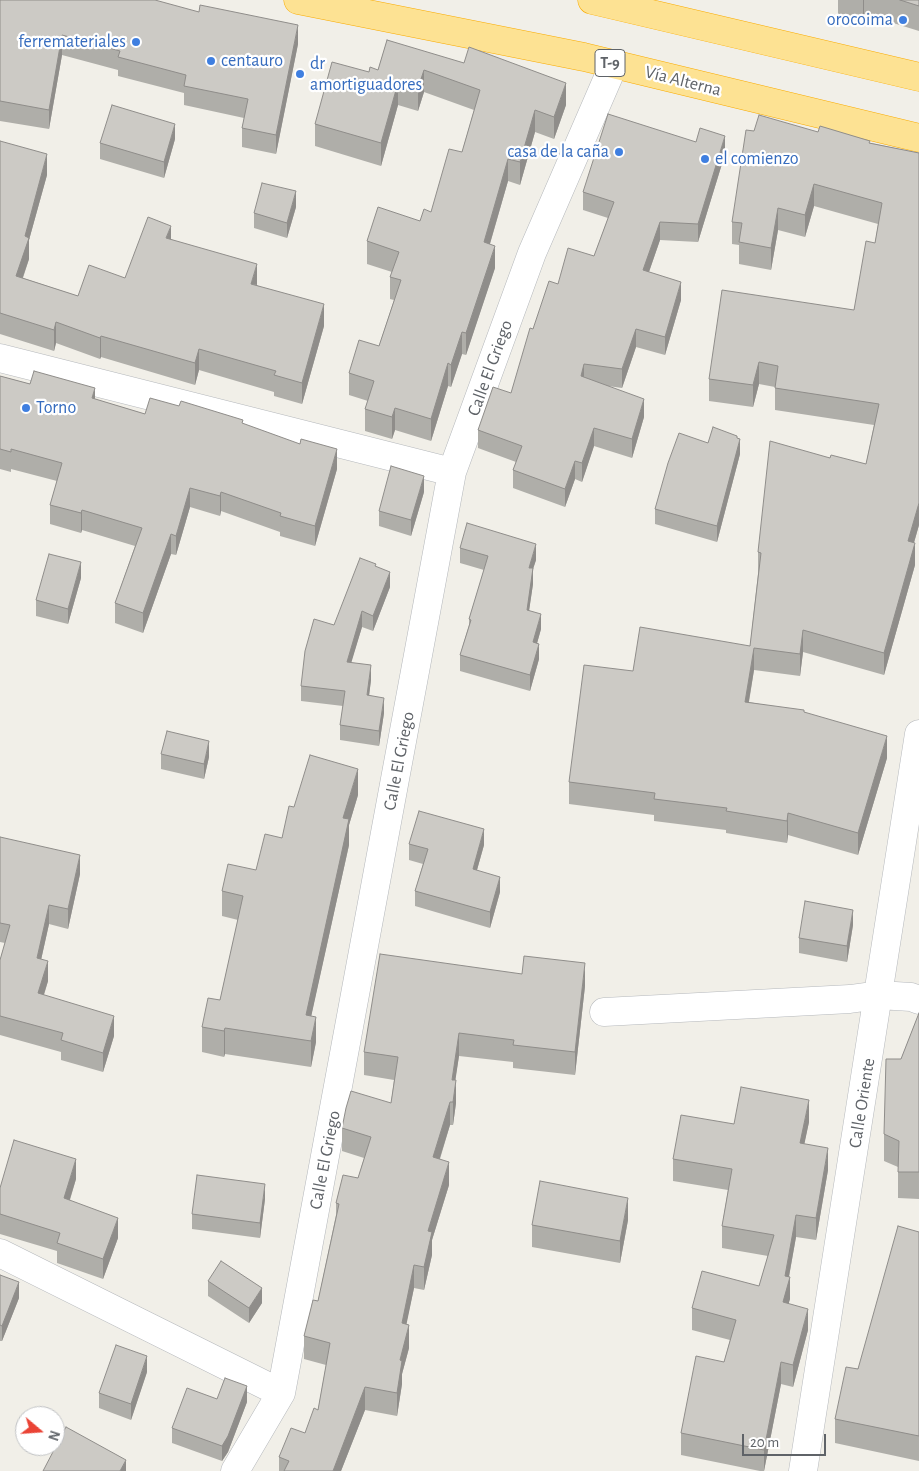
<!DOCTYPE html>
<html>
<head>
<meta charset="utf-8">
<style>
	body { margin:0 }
	#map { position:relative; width:919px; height:1471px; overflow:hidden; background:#f1efe8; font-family:"Alegreya Sans",sans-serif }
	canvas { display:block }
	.north { position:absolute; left:15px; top:1406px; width:50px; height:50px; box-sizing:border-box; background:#fff; border:1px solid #bfc1c3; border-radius:50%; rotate:108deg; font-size:14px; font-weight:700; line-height:20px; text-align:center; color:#5f6368 }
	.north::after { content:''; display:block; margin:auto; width:18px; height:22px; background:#ea4335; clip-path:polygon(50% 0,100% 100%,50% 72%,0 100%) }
	.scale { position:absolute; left:742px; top:1434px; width:84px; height:22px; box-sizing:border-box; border:2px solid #5f6368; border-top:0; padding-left:6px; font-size:15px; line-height:18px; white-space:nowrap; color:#5f6368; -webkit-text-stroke:4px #fff; paint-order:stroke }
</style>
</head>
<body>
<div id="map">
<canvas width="919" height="1471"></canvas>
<div class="north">N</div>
<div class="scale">20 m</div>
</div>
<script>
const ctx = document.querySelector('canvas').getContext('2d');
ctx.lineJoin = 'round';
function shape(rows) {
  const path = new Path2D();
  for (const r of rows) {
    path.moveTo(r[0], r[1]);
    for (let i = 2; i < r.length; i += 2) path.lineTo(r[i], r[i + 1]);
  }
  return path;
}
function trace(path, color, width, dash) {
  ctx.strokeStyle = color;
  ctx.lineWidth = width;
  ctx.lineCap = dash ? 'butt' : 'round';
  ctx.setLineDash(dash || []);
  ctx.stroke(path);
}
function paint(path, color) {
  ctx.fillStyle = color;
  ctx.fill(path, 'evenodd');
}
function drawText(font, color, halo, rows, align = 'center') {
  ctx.font = font + ' "Alegreya Sans",sans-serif';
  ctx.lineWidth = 4.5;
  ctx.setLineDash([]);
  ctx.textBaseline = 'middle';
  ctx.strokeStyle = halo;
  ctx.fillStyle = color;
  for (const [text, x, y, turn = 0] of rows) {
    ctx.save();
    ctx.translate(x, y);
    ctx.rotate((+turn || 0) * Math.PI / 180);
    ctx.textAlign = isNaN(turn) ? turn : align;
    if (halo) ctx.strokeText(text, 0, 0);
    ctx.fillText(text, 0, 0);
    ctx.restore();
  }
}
const minor = shape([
	[0,358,452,472],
	[604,1012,850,999,879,995,911,997,919,1000],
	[0,1253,281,1393],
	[235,1471,281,1393,452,472,532,253,614,64],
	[803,1471,919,734]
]);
const highway = shape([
	[298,0,584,57,919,138],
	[592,0,919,77]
]);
trace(minor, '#b5b8bc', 29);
trace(highway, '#f9ab00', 29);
trace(minor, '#fff', 28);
trace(highway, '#fde293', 28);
paint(shape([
	[0,0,298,44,276,154,242,147,242,128,244,118,184,105,184,93,118,76,118,70,62,55,49,129,0,121],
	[838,0,919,0,919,31,864,14,863,20,838,15],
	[387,40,566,105,554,139,535,132,520,185,508,181,490,244,495,268,466,355,462,354,451,387,448,386,431,441,395,430,392,439,365,431,365,409,368,401,349,395,349,373,379,346,394,300,390,299,390,277,392,272,367,264,367,241,420,221,431,212,462,152,474,110,424,92,418,111,398,105,381,166,315,146,315,124,369,72,378,70],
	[818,132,919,153,919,525,914,543,915,565,884,675,803,652,800,676,754,670,749,702,804,712,887,758,858,855,788,835,787,843,726,833,726,830,654,821,654,815,569,804,569,782,633,671,750,646,758,574,758,552,830,458,866,464,874,425,775,410,775,387,759,384,753,407,709,401,709,379,854,310,875,243,878,224,814,206,805,237,778,230,771,270,739,264,739,245,732,244,732,222],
	[175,139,164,178,100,159,100,143],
	[0,141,47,175,29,240,29,259,23,278,78,296,125,278,171,239,257,285,324,326,302,404,274,396,274,392,199,370,195,385,101,357,100,359,56,343,54,351,0,334],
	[725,154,698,242,660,240,649,272,681,300,665,355,636,347,622,388,608,386,644,417,632,458,594,446,582,482,575,479,565,507,513,488,513,470,516,462,478,448,478,430,511,393,533,329,558,284,594,256,608,218,583,210,583,192],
	[296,207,287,238,254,228,254,213],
	[0,376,30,384,95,399,145,414,243,424,337,469,315,546,280,536,280,532,221,511,220,516,190,507,176,555,171,554,143,633,115,623,115,603,135,546,82,530,81,533,50,524,50,505,57,481,11,469,11,472,0,469],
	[737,438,740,454,717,542,655,524,655,509,708,443],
	[424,492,411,536,379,526,379,511],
	[460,548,536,560,533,569,533,584,529,610,541,629,537,643,539,659,530,691,460,671,460,655,469,625,469,619,484,570,460,563],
	[376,567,390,587,373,631,362,627,351,662,371,680,369,696,384,713,379,746,340,740,340,725,343,706,301,701,301,686,334,625],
	[81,578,68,624,36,616,36,600],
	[161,754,209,757,204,779,161,769],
	[358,795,349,825,349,845,311,1016,316,1042,311,1067,225,1054,224,1057,202,1052,202,1027,220,1000,238,920,222,916,222,891,256,870,282,838,294,807],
	[0,837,80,874,68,929,49,924,41,960,48,981,44,995,114,1036,103,1072,61,1060,61,1052,0,1035,0,960,5,943,0,942],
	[409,844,484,845,477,870,500,892,490,928,415,906,415,891,423,864,409,860],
	[853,925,847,962,799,953,799,938],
	[585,986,575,1075,513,1068,513,1062,459,1056,455,1080,456,1103,453,1125,450,1125,440,1159,449,1185,432,1240,432,1255,424,1290,414,1288,406,1324,409,1348,402,1374,402,1384,397,1416,365,1410,341,1471,279,1471,279,1457,305,1433,318,1410,326,1365,304,1359,304,1336,318,1301,336,1215,336,1203,358,1178,364,1158,342,1151,342,1128,391,1103,394,1080,364,1075,364,1052],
	[919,1013,919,1199,898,1198,898,1167,884,1161,884,1134,901,1059],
	[809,1122,804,1144,828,1170,816,1240,796,1237,789,1277,790,1299,788,1303,808,1330,793,1387,781,1384,764,1471,760,1471,681,1455,681,1433,724,1362,730,1340,692,1330,692,1308,759,1286,768,1256,722,1248,722,1226,728,1190,673,1181,673,1159,734,1124],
	[76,1179,70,1200,118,1238,103,1279,57,1263,57,1251,0,1234,0,1188],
	[265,1199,260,1238,192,1229,192,1214],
	[628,1220,620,1263,532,1247,532,1225],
	[919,1232,919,1461,835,1443,835,1419],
	[0,1275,19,1298,2,1341,0,1341],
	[208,1281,262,1303,249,1323,208,1296],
	[147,1372,131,1420,99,1408,99,1393],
	[217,1399,247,1402,228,1452,222,1461,172,1443,172,1428]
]), '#afaea9');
paint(shape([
	[863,0,864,0,864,14,863,20],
	[298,25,298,44,276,154,276,135],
	[62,35,62,55,49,129,49,110],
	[424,70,424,92,418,111,418,88],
	[398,83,398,105,381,166,381,143],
	[566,83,566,105,554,139,554,117],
	[535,110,535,132,520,185,520,162],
	[175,124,175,139,164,178,164,162],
	[725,136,725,154,698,242,698,224],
	[47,154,47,175,29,240,29,259,16,297,16,276,25,236],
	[508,159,508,181,484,264,484,242],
	[814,184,814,206,805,237,805,215],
	[296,191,296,207,287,238,287,223],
	[778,208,778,230,771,270,771,248],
	[660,222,660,240,643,289,643,270],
	[171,226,171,247,166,238],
	[495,246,495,268,466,355,466,333],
	[257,264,257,285,251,284],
	[681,282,681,300,665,355,665,337],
	[324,304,324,326,302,404,302,383],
	[56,322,56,343,54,351,54,330],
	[636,329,636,347,622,388,622,369],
	[462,332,462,354,451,387,451,365],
	[101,336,101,357,100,359,100,338],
	[199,349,199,370,195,385,195,363],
	[759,362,759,384,753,407,753,385],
	[448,363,448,386,431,441,431,419],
	[584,364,584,382,581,376],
	[95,388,95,408,92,398],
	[644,399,644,417,632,458,632,439],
	[395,408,395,430,392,439,392,417],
	[594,428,594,446,582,482,582,463],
	[737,436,737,450,740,439,740,454,717,542,717,526],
	[337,449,337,469,315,546,315,526],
	[575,461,575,479,565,507,565,489],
	[424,476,424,492,411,536,411,520],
	[190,488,190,507,176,555,176,536],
	[221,492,221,511,220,516,220,496],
	[919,503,919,525,908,563,908,541],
	[82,510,82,530,81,533,81,513],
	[171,534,171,554,143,633,143,613],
	[915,543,915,565,884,675,884,653],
	[536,544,536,560,533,569,533,584,527,625,527,610,529,568],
	[81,562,81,578,68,624,68,609],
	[390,572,390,587,373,631,373,616],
	[362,611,362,627,347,677,347,662],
	[541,614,541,629,533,658,533,642],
	[803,630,803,652,800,676,800,654],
	[539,644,539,659,530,691,530,675],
	[754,648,754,670,745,724,745,702],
	[371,665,371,680,367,711,367,695],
	[384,698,384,713,379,746,379,731],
	[887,736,887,758,858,855,858,833],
	[209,741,209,757,204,779,204,764],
	[358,769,358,795,349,825,349,845,306,1040,306,1015,343,818],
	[788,813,788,835,787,843,787,821],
	[484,829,484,845,473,884,473,869],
	[80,855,80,874,68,929,68,909],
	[500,877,500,892,490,928,490,912],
	[49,905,49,924,37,978,37,958],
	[853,910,853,925,847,962,847,946],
	[48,961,48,981,38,1013,38,993],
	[585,963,585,986,575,1075,575,1052],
	[114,1016,114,1036,103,1072,103,1053],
	[316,1017,316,1042,311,1067,311,1041],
	[225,1028,225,1054,224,1057,224,1031],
	[459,1033,459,1056,452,1103,452,1080],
	[456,1080,456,1103,453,1125,453,1102],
	[809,1100,809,1122,800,1165,800,1143],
	[450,1102,450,1125,433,1180,433,1157],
	[828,1148,828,1170,816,1240,816,1218],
	[76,1159,76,1179,64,1218,64,1198],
	[449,1162,449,1185,432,1240,432,1255,424,1290,424,1267,428,1231],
	[265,1184,265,1199,260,1238,260,1223],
	[628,1198,628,1220,620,1263,620,1241],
	[796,1215,796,1237,787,1287,790,1277,790,1299,783,1324,783,1302,785,1276],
	[118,1218,118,1238,103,1279,103,1259],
	[414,1265,414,1288,402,1346,402,1323],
	[19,1282,19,1298,2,1341,2,1326],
	[262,1288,262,1303,249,1323,249,1308],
	[808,1309,808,1330,793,1387,793,1365],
	[409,1325,409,1348,402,1374,402,1384,397,1416,397,1393,400,1360],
	[147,1356,147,1372,131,1420,131,1404],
	[781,1362,781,1384,764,1471,764,1450],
	[247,1386,247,1402,228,1452,222,1461,222,1446],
	[365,1387,365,1410,341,1471,333,1471],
	[126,1460,126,1471,120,1471]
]), '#8f8d8a');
const building = shape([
	[0,0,155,0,199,12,200,5,298,25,276,135,242,128,248,99,184,86,186,75,118,57,120,51,62,35,49,110,0,101,0,0],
	[900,0,919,0,919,6,900,0],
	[387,40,464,63,469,47,566,83,554,117,535,110,520,162,508,159,484,242,495,246,466,333,462,332,451,365,448,363,431,419,395,408,392,417,365,409,374,381,349,373,359,340,379,346,401,280,390,277,399,252,367,241,378,207,420,221,424,209,431,212,449,149,462,152,480,90,424,70,418,88,398,83,381,143,315,124,332,62,369,72,370,67,378,70,387,40],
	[112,105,175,124,164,162,100,143,112,105],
	[608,114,696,142,700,128,725,136,698,224,660,222,643,270,681,282,665,337,636,329,622,369,584,364,581,376,644,399,632,439,594,428,582,463,575,461,565,489,513,470,522,446,478,430,493,387,511,393,530,328,533,329,549,281,558,284,568,248,594,256,614,202,583,192,608,114],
	[759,115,818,132,820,126,870,141,869,143,919,153,919,503,908,541,915,543,884,653,803,630,800,654,754,648,745,702,804,710,804,712,887,736,858,833,788,813,787,821,726,811,727,808,654,799,655,793,569,782,584,665,633,671,640,627,750,646,761,553,758,552,770,441,830,458,831,455,866,464,879,404,775,388,778,366,759,362,753,385,709,379,722,290,854,310,866,241,875,243,882,203,814,184,805,215,778,208,771,248,739,242,742,223,732,222,746,130,754,131,759,115],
	[0,141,47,154,25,236,29,238,16,276,78,296,89,265,125,278,148,217,171,226,166,238,257,264,251,284,324,304,302,383,274,375,276,371,199,349,195,363,101,336,100,338,56,322,54,330,0,313,0,141],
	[262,183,296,191,287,223,254,213,262,183],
	[34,371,95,388,92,398,145,414,150,398,179,406,181,401,243,420,242,423,300,444,301,439,337,449,315,526,280,516,281,513,221,492,220,496,190,488,176,536,171,534,143,613,115,603,142,528,82,510,81,513,50,505,62,463,11,449,11,452,0,449,0,376,30,384,34,371],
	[713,427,737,436,737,438,740,439,717,526,655,509,668,463,679,433,708,443,713,427],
	[391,466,424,476,411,520,379,511,391,466],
	[467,523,536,544,529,568,533,568,527,610,541,614,533,642,539,644,530,675,460,655,471,620,469,619,488,556,460,548,467,523],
	[49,554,81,562,68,609,36,600,49,554],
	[360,558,376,564,375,566,390,572,373,616,362,611,347,662,371,665,367,695,384,698,379,731,340,725,345,691,301,686,305,651,314,619,334,625,360,558],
	[167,731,209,741,204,764,161,754,167,731],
	[310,755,358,769,343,818,349,819,306,1015,316,1017,311,1041,225,1028,224,1031,202,1027,208,998,220,1000,243,896,222,891,228,864,256,870,265,834,282,838,289,806,294,807,310,755],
	[419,811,484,829,473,869,500,877,490,912,415,891,428,849,409,844,419,811],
	[0,837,80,855,68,909,49,905,37,958,48,961,38,993,114,1016,103,1053,61,1040,63,1033,0,1016,0,960,10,925,0,923,0,837],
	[805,901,853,910,847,946,799,938,805,901],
	[380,954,522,974,524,956,585,963,575,1052,513,1045,514,1040,459,1033,452,1080,456,1080,453,1102,450,1102,433,1157,449,1162,428,1231,432,1232,424,1267,414,1265,402,1323,409,1325,400,1360,402,1361,397,1393,365,1387,333,1471,284,1471,289,1461,279,1457,291,1428,305,1433,314,1408,318,1410,330,1343,304,1336,313,1300,318,1301,339,1204,336,1203,343,1175,358,1178,371,1137,342,1128,346,1108,351,1091,391,1103,398,1057,364,1052,380,954],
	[919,1013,919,1172,898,1172,899,1141,884,1134,886,1059,901,1059,919,1013],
	[741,1087,809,1100,800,1143,828,1148,816,1218,796,1215,785,1276,790,1277,783,1302,808,1309,793,1365,781,1362,764,1450,681,1433,696,1356,724,1362,736,1320,692,1308,702,1271,759,1286,774,1235,722,1226,732,1169,673,1159,681,1115,734,1124,741,1087],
	[14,1140,76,1159,64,1198,118,1218,103,1259,57,1243,60,1233,0,1214,0,1188,14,1140],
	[197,1175,265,1184,260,1223,192,1214,197,1175],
	[540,1181,628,1198,620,1241,532,1225,540,1181],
	[898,1226,919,1232,919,1436,835,1419,846,1367,858,1369,898,1226],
	[221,1261,262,1288,249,1308,208,1281,221,1261],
	[0,1275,19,1282,2,1326,0,1325,0,1275],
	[116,1345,147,1356,131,1404,99,1393,116,1345],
	[225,1378,247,1386,228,1436,222,1446,172,1428,187,1388,217,1399,225,1378],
	[66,1427,126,1460,120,1471,43,1471,66,1427]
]);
paint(building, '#cccac5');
trace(building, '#8f8d8a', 1);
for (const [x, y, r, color] of [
	[903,20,5,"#3f7fe0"],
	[136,42,5,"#3f7fe0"],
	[211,61,5,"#3f7fe0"],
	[300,74,5,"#3f7fe0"],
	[619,152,5,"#3f7fe0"],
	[705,159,5,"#3f7fe0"],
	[26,408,5,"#3f7fe0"]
]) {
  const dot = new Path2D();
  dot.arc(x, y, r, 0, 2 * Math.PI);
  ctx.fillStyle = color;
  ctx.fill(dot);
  trace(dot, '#fff', 2);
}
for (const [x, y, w] of [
	[610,63,30]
]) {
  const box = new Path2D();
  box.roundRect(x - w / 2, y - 13.5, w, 27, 4);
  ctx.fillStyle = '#fff';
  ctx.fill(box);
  trace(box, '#5f6368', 1);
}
drawText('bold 16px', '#5f6368', null, [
	["T-9",610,63]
]);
drawText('18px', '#366cbe', '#fff', [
	["orocoima",893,20,"right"],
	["ferremateriales",126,42,"right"],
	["centauro",221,61],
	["dr",310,64],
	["amortiguadores",310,85],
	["casa de la caña",609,152,"right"],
	["el comienzo",715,159],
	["Torno",36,408]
], 'left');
drawText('18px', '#5f6368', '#fff', [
	["Vía Alterna",683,81,14],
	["Calle El Griego",490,368,-70],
	["Calle El Griego",399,761,-79],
	["Calle Oriente",862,1103,-81],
	["Calle El Griego",325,1160,-79]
]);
</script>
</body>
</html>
